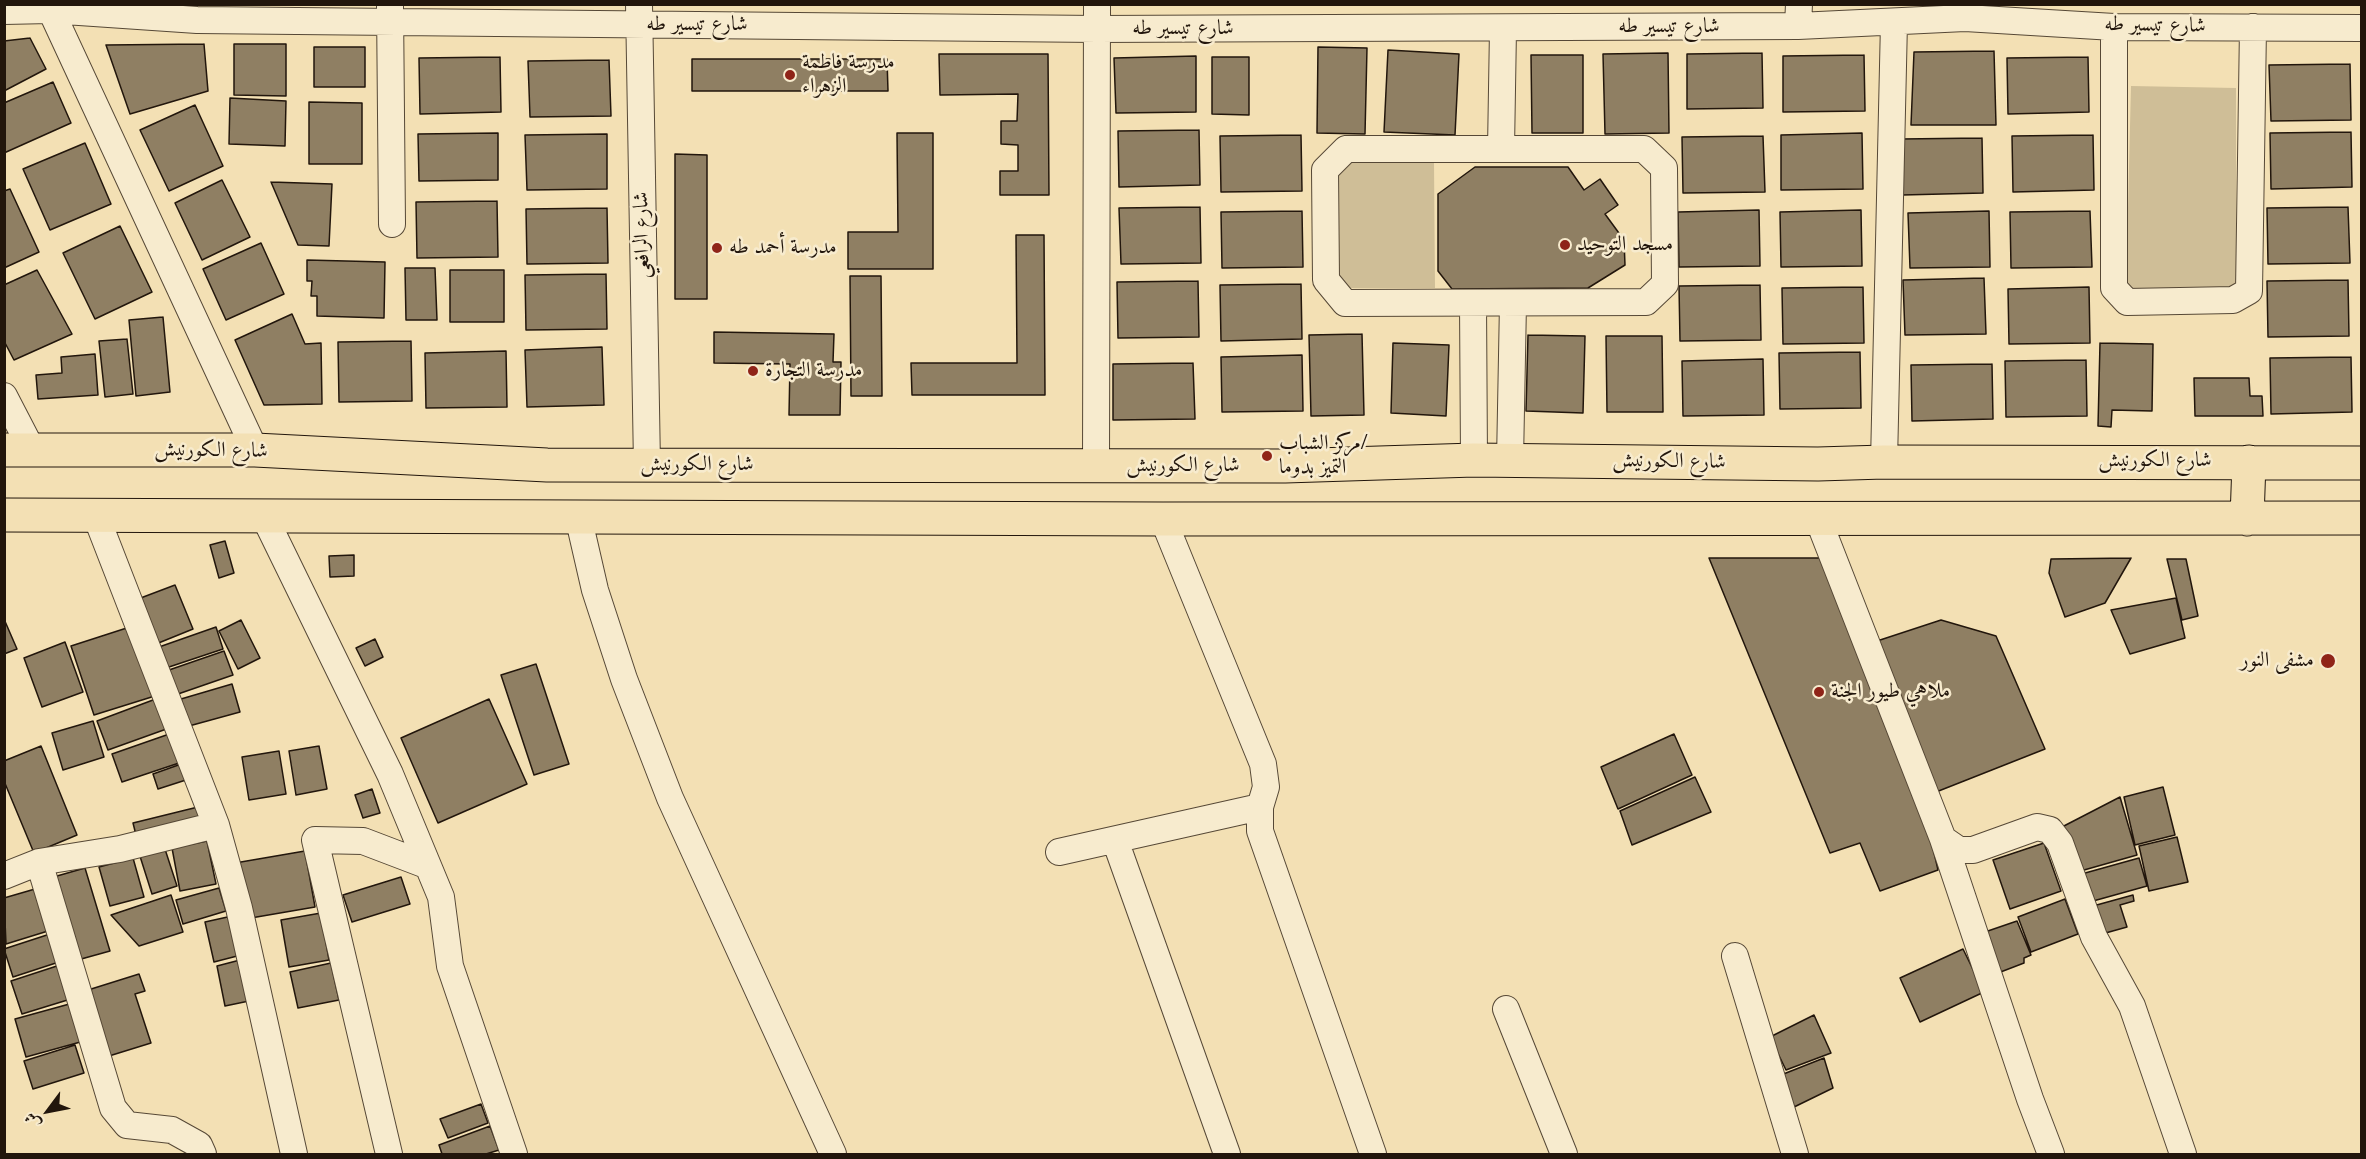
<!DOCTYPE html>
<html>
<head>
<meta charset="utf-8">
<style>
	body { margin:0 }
	#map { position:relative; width:2366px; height:1159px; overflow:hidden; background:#f3e0b4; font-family:Cardo,Amiri,serif }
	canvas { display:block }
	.frame { position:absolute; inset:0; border:6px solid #22160c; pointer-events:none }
	.north { position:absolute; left:18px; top:1081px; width:60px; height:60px; -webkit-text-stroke:4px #f7ebce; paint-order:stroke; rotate:238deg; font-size:16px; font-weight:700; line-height:24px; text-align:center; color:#22160c }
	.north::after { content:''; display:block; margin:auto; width:21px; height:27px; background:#22160c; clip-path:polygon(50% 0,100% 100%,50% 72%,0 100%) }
</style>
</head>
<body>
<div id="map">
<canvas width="2366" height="1159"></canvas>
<div class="frame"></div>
<div class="north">ش</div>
</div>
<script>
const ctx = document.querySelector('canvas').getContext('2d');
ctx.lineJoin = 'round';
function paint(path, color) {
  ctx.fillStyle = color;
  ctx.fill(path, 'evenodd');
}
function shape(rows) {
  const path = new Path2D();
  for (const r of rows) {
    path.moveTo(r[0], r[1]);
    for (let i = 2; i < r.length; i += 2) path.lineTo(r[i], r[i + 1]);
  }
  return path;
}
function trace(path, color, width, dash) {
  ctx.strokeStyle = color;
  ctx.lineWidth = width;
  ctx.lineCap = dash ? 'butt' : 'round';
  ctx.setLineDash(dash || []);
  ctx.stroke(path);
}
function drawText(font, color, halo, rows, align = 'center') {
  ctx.font = font + ' Cardo,Amiri,serif';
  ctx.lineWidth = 5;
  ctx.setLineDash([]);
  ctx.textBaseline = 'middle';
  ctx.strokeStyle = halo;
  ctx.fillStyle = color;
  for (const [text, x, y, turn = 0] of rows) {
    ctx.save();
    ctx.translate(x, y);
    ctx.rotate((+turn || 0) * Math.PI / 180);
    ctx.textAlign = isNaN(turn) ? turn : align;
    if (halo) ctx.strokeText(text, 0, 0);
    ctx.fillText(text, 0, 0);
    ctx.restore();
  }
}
paint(shape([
	[2131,86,2236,88,2236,291,2126,289],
	[1338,163,1434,163,1435,288,1339,288]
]), '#cfbe97');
const building = shape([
	[30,38,46,69,4,91,4,41,30,38],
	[204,44,208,91,130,114,106,45,204,44],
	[234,44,286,44,286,96,234,95,234,44],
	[314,47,365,47,365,87,314,87,314,47],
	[1318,47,1367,48,1365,134,1317,133,1318,47],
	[1388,50,1459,54,1455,135,1384,132,1388,50],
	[1994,51,1996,125,1911,125,1914,52,1994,51],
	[1668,53,1669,133,1605,134,1603,54,1668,53],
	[1762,53,1763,108,1687,109,1687,54,1762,53],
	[939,54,1048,54,1049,195,1000,195,1000,171,1018,171,1018,145,1001,144,1001,121,1017,121,1018,94,940,95,939,54],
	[1531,55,1583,55,1583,133,1532,133,1531,55],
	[1864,55,1865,111,1783,112,1783,56,1864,55],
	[1196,56,1196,112,1116,113,1114,58,1196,56],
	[500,57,501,112,420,114,419,58,500,57],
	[1212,57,1249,57,1249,115,1212,114,1212,57],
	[2088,57,2089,112,2008,114,2007,58,2088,57],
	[692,59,887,59,888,91,692,91,692,59],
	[609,60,611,116,530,117,528,61,609,60],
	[2350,64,2351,120,2271,121,2269,65,2350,64],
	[53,82,71,123,4,153,4,103,53,82],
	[230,98,286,101,285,146,229,144,230,98],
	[309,102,362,103,362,164,309,164,309,102],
	[195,105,223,166,169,191,140,130,195,105],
	[1199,130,1200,185,1119,187,1118,131,1199,130],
	[2351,132,2352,187,2271,189,2270,133,2351,132],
	[498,133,498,180,419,181,418,134,498,133],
	[897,133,933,133,933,269,848,269,848,232,898,232,897,133],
	[1862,133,1863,189,1781,190,1781,135,1862,133],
	[607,134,607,189,527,190,525,135,607,134],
	[1301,135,1302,191,1221,192,1220,136,1301,135],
	[2093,135,2094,190,2013,192,2012,136,2093,135],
	[1763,136,1765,192,1683,193,1682,137,1763,136],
	[1982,138,1983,193,1902,195,1901,139,1982,138],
	[85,143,111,204,50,230,23,169,85,143],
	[675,154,707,155,707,299,675,299,675,154],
	[1475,167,1568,167,1584,190,1600,179,1618,205,1605,214,1624,240,1625,265,1588,288,1452,289,1438,271,1438,194,1475,167],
	[222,180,250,237,202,260,175,203,222,180],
	[271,182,332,184,329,246,298,245,271,182],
	[10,189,39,252,4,268,4,191,10,189],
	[497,201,498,257,417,258,416,202,497,201],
	[1200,207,1201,263,1121,264,1119,208,1200,207],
	[2348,207,2350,263,2268,264,2267,208,2348,207],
	[607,208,608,263,527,264,526,209,607,208],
	[1759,210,1760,266,1679,267,1678,212,1759,210],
	[1861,210,1862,266,1781,267,1780,212,1861,210],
	[1302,211,1303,267,1222,268,1221,212,1302,211],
	[1989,211,1990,267,1910,268,1908,213,1989,211],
	[2090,211,2092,267,2011,268,2010,212,2090,211],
	[120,226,152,292,95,319,63,253,120,226],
	[1016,235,1044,235,1045,395,912,395,911,363,1017,363,1016,235],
	[261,243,284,294,226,320,203,269,261,243],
	[307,260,385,262,384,318,317,316,317,296,311,296,312,281,307,281,307,260],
	[405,268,435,268,437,320,406,320,405,268],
	[37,270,72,334,14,360,4,341,4,285,37,270],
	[450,270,504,270,504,322,450,322,450,270],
	[606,274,607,329,526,330,525,275,606,274],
	[850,276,881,276,882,396,851,396,850,276],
	[1984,278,1986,334,1905,335,1903,280,1984,278],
	[2348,280,2349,336,2268,337,2267,281,2348,280],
	[1198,281,1199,337,1118,338,1117,282,1198,281],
	[1301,284,1302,339,1221,341,1220,285,1301,284],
	[1760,285,1761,340,1680,341,1679,286,1760,285],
	[1863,287,1864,343,1783,344,1782,288,1863,287],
	[2089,287,2090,343,2009,344,2008,289,2089,287],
	[292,314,305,344,321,343,322,404,264,405,235,340,292,314],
	[163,317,170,392,136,396,129,320,163,317],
	[714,332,834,334,833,362,841,362,840,415,789,415,790,364,714,363,714,332],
	[1362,334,1364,415,1311,416,1309,335,1362,334],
	[1528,335,1585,336,1583,413,1526,411,1528,335],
	[1606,336,1662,336,1663,412,1607,412,1606,336],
	[127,339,133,394,105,397,99,341,127,339],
	[411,341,412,401,339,402,338,342,411,341],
	[1393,343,1449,345,1446,416,1391,413,1393,343],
	[2100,343,2153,344,2152,411,2112,410,2111,427,2098,426,2100,343],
	[602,347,604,405,527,407,525,350,602,347],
	[506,351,507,407,426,408,425,353,506,351],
	[1860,352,1861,408,1780,409,1779,353,1860,352],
	[95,354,98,395,38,399,36,375,62,373,61,357,95,354],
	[1302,355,1303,411,1222,412,1221,357,1302,355],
	[2351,357,2352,412,2271,414,2270,358,2351,357],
	[1763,359,1764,415,1683,416,1682,361,1763,359],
	[2086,360,2087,416,2006,417,2005,361,2086,360],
	[1193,363,1195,419,1113,420,1113,364,1193,363],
	[1992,364,1993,419,1912,421,1911,365,1992,364],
	[2194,378,2249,378,2250,396,2262,396,2263,416,2195,416,2194,378],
	[225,541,234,573,219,578,210,545,225,541],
	[354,555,354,576,330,577,329,556,354,555],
	[1709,558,1820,558,1928,826,1938,870,1880,891,1860,843,1830,853,1709,558],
	[2131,558,2105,603,2065,617,2049,573,2051,559,2131,558],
	[2167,559,2186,559,2198,616,2182,620,2167,559],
	[175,585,193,629,156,644,138,599,175,585],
	[2176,598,2185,638,2130,654,2111,610,2176,598],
	[4,619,17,649,4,654,4,619],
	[241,620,260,658,238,669,219,631,241,620],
	[1941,620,1996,636,2045,749,1931,794,1874,642,1941,620],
	[136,625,158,695,94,715,71,646,136,625],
	[216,627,223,649,166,668,159,647,216,627],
	[375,639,383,657,365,666,356,648,375,639],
	[65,642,83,692,42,707,24,658,65,642],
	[224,651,233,675,178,694,169,670,224,651],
	[536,664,569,764,534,775,501,675,536,664],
	[232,684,240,712,189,726,181,699,232,684],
	[161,697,172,727,108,750,97,721,161,697],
	[489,699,527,784,438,823,401,738,489,699],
	[93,721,104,757,63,770,52,733,93,721],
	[175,732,185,761,122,782,112,754,175,732],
	[1674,734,1692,775,1618,809,1601,767,1674,734],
	[41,746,77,835,34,853,4,781,4,761,41,746],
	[319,746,327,789,296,795,289,751,319,746],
	[279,751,286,794,249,800,242,757,279,751],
	[184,763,189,779,158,789,153,774,184,763],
	[1695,777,1711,812,1632,845,1620,811,1695,777],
	[2163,787,2175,835,2135,845,2124,797,2163,787],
	[372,789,380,813,363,818,355,795,372,789],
	[2120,797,2137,855,2077,872,2060,828,2120,797],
	[202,806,206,822,137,839,133,823,202,806],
	[2177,837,2188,882,2149,891,2139,846,2177,837],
	[207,841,216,884,180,891,172,848,207,841],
	[163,843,177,886,152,894,138,850,163,843],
	[2044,843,2061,891,2010,909,1993,860,2044,843],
	[305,851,315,907,245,919,235,863,305,851],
	[133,858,144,897,110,906,99,867,133,858],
	[2139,858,2147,886,2086,903,2078,875,2139,858],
	[85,868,110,951,74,961,50,878,85,868],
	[401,877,410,904,352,922,343,895,401,877],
	[219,888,226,911,183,924,176,900,219,888],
	[35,889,48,931,6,944,4,898,35,889],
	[171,895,183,932,139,946,111,915,171,895],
	[2133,895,2134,901,2120,905,2127,927,2102,934,2093,906,2133,895],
	[2065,899,2078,934,2031,952,2018,917,2065,899],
	[321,913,329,960,289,967,281,920,321,913],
	[232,916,241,955,214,962,205,922,232,916],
	[2017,921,2031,955,2024,958,2024,963,1998,973,1982,933,2017,921],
	[53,933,62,961,13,977,4,949,53,933],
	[1963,949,1984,992,1920,1022,1900,978,1963,949],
	[240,960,249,1001,225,1006,217,966,240,960],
	[331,963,339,1000,298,1008,290,972,331,963],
	[63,964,74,998,22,1014,11,981,63,964],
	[139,974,145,991,135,994,151,1043,109,1056,88,990,139,974],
	[73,1003,84,1041,26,1057,15,1019,73,1003],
	[1814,1015,1831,1053,1786,1070,1770,1037,1814,1015],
	[75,1045,84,1073,33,1089,24,1061,75,1045],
	[1824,1058,1833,1088,1790,1109,1781,1075,1824,1058],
	[481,1104,488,1123,448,1138,440,1119,481,1104],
	[490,1126,499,1150,486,1154,442,1154,439,1145,490,1126]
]);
paint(building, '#8f7f63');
trace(building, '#22160c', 1.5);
const minor = shape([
	[48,4,255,450],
	[639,4,647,465],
	[390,5,392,224],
	[4,11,50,10,197,20,1097,29,1798,26,1965,18,2114,27,2362,28],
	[1798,26,1799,4],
	[2114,27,2114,288,2127,302,2233,300,2249,291,2253,27],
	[1346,149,1644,149,1664,168,1665,284,1646,302,1345,303,1326,280,1325,170,1346,149],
	[1501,149,1503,29],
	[1473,303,1474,460],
	[4,396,32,450],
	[1510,461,1513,303],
	[1884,462,1894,22],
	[1096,465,1097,4],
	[96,516,216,825,239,908,294,1154],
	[264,516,390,774,441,897,450,966,514,1154],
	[578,516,595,590,624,679,670,798,833,1154],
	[1163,519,1263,764,1266,787,1260,807,1260,831,1373,1154],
	[1818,519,1943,839,2030,1099,2051,1154],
	[1943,839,1959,850,1973,850,2037,827,2050,830,2060,843,2094,937,2132,1006,2183,1154],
	[1115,840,1227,1154],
	[1059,852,1260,807],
	[39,862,113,1108,127,1125,172,1130,199,1145,203,1154],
	[4,876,39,862,120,849,216,825],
	[1735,956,1795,1154],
	[1506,1009,1564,1154],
	[389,1154,315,840,363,841,426,865]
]);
const major = shape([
	[4,450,255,450,547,465,1285,466,1474,460,1818,464,1884,462,2362,463],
	[4,515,1163,519,2362,518],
	[2247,519,2249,462]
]);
trace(minor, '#564836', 28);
trace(major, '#22160c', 35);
trace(minor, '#f7ebce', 26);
trace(major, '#f3e0b4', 33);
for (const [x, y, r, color] of [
	[790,75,6,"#8f2418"],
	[1565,245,6,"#8f2418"],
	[717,248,6,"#8f2418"],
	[753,371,6,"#8f2418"],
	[1267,456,6,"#8f2418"],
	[2328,661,8,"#8f2418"],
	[1819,692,6,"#8f2418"]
]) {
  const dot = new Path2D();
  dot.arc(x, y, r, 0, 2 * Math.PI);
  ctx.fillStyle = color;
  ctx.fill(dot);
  trace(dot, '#f7ebce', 2);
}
drawText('21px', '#22160c', '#f7ebce', [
	["شارع تيسير طه",697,25],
	["شارع تيسير طه",2155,26,1],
	["شارع تيسير طه",1669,27],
	["شارع تيسير طه",1183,29],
	["شارع الرافعي",643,235,-91],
	["شارع الكورنيش",211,451,1],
	["شارع الكورنيش",2155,461],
	["شارع الكورنيش",1669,462,1],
	["شارع الكورنيش",697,465],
	["شارع الكورنيش",1183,466]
]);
drawText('21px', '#22160c', '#f7ebce', [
	["مدرسة فاطمة",802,63],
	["الزهراء",802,87],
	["مسجد التوحيد",1577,245],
	["مدرسة أحمد طه",729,248],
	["مدرسة التجارة",765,371],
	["مركز الشباب/",1279,444],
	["التميز بدوما",1279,468],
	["مشفى النور",2314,661,"right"],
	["ملاهي طيور الجنة",1831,692]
], 'left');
</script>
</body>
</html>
